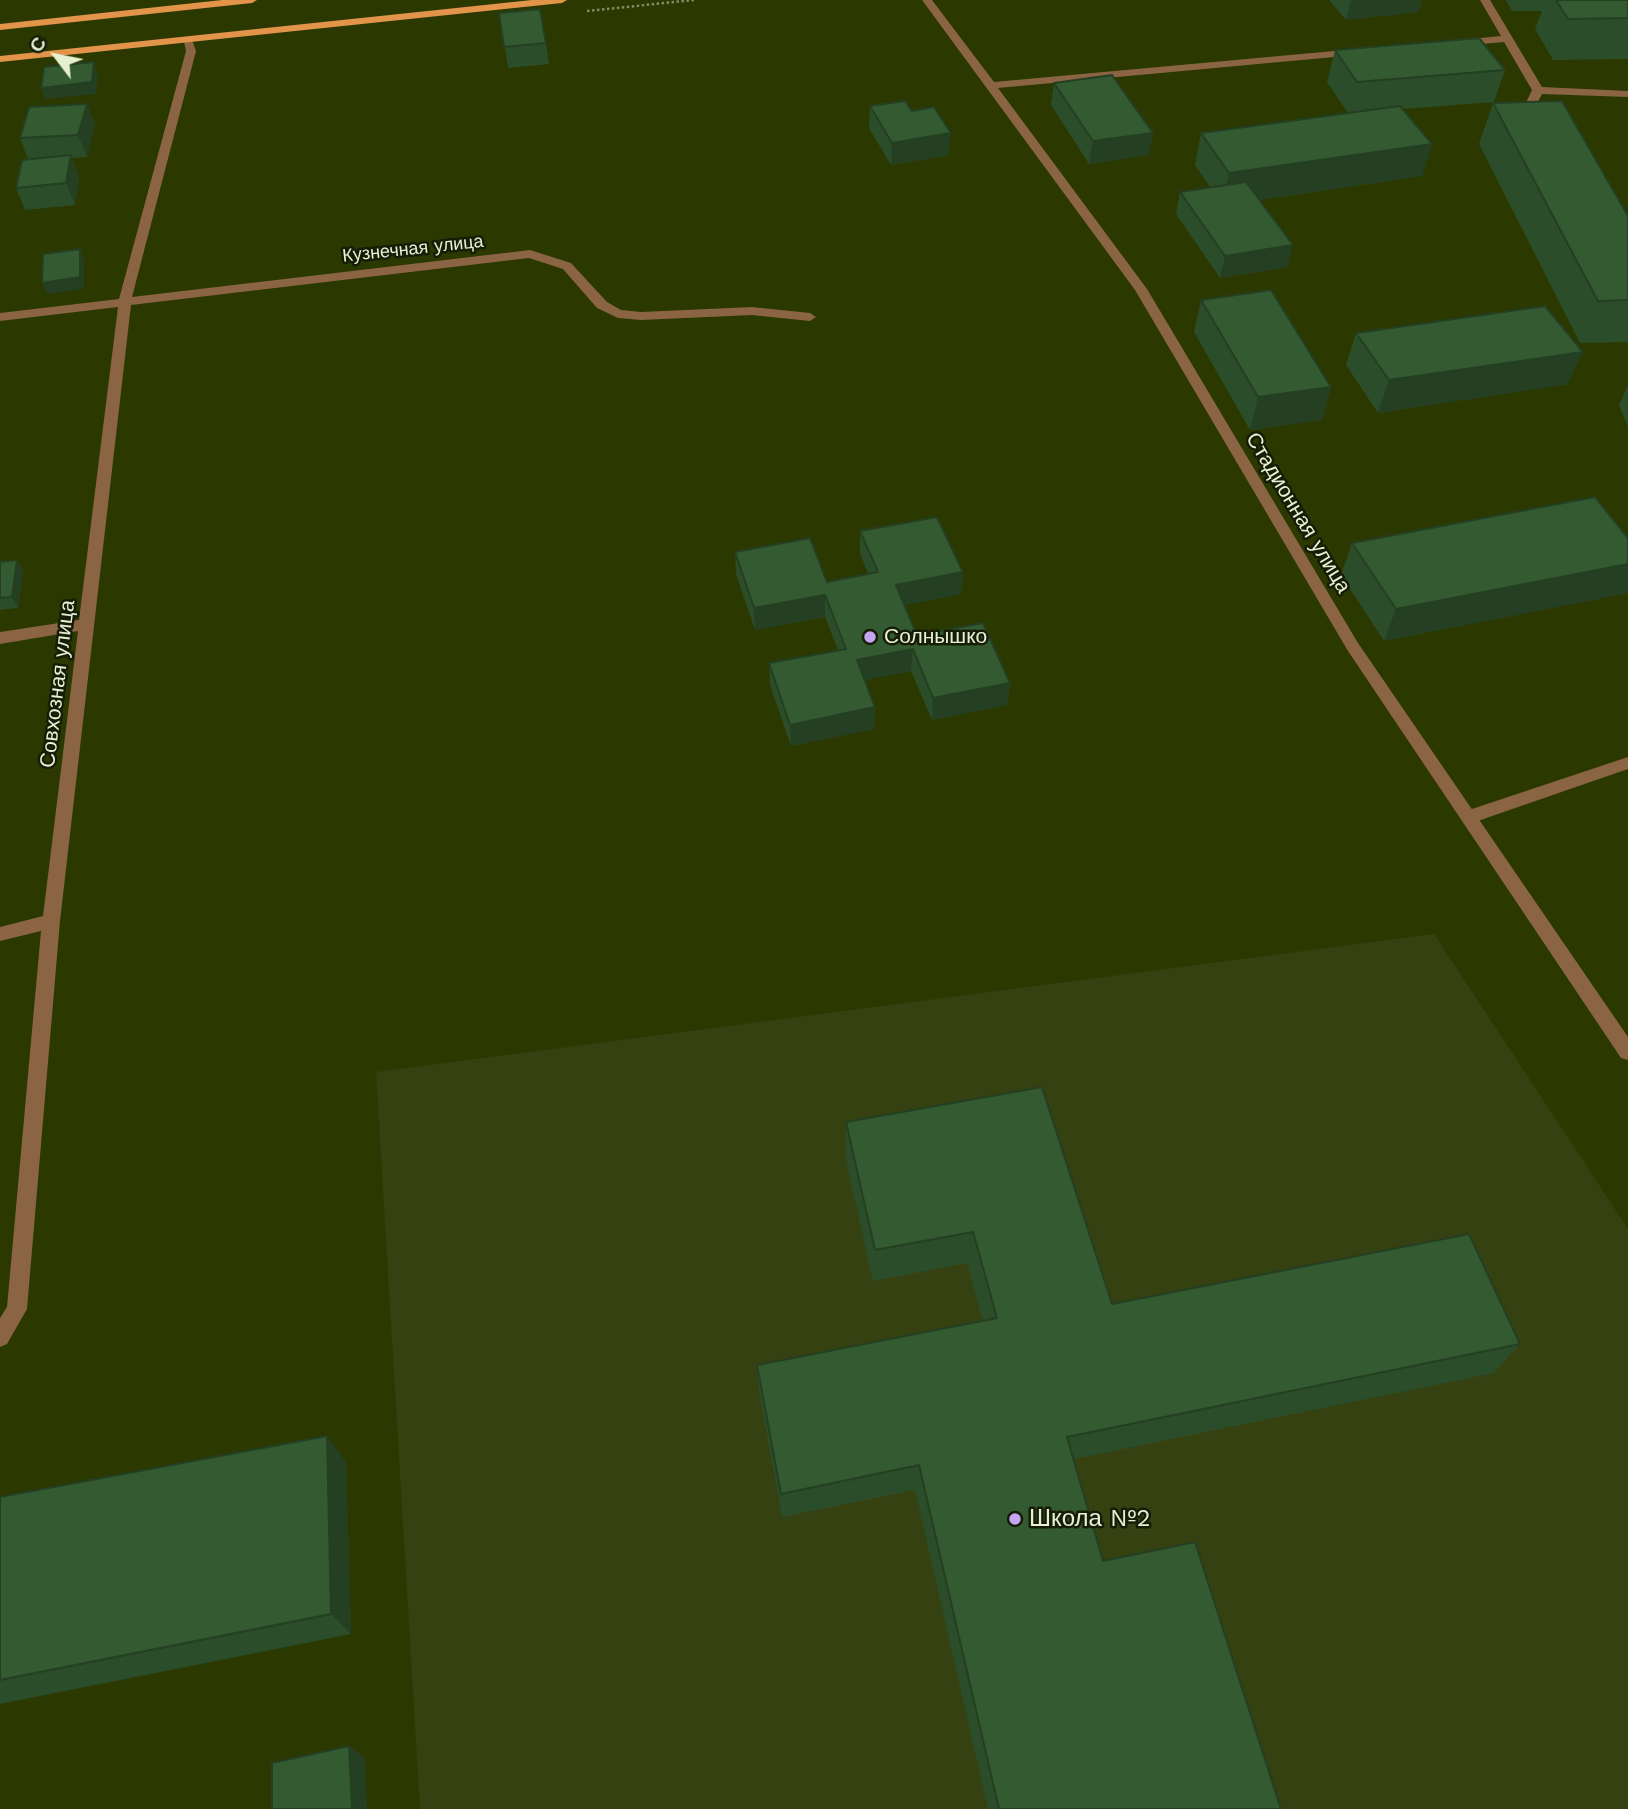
<!DOCTYPE html>
<html>
<head>
<meta charset="utf-8">
<style>
	body { margin:0 }
	#map { position:relative; width:1628px; height:1809px; overflow:hidden; background:#2b3800; font-family:"Work Sans",sans-serif }
	canvas { display:block }
	.north { position:absolute; left:21px; top:21px; width:70px; height:70px; -webkit-text-stroke:5px #161c06; paint-order:stroke; rotate:302deg; font-size:19px; font-weight:700; line-height:28px; text-align:center; color:#e6f0d3 }
	.north::after { content:''; display:block; margin:auto; width:24px; height:32px; background:#e6f0d3; clip-path:polygon(50% 0,100% 100%,50% 72%,0 100%) }
</style>
</head>
<body>
<div id="map">
<canvas width="1628" height="1809"></canvas>
<div class="north">С</div>
</div>
<script>
const ctx = document.querySelector('canvas').getContext('2d');
ctx.lineJoin = 'round';
function paint(path, color) {
  ctx.fillStyle = color;
  ctx.fill(path, 'evenodd');
}
function shape(rows) {
  const path = new Path2D();
  for (const r of rows) {
    path.moveTo(r[0], r[1]);
    for (let i = 2; i < r.length; i += 2) path.lineTo(r[i], r[i + 1]);
  }
  return path;
}
function trace(path, color, width, dash) {
  ctx.strokeStyle = color;
  ctx.lineWidth = width;
  ctx.lineCap = dash ? 'butt' : 'round';
  ctx.setLineDash(dash || []);
  ctx.stroke(path);
}
function drawText(font, color, halo, rows, align = 'center') {
  ctx.font = font + ' "Work Sans",sans-serif';
  ctx.lineWidth = 5;
  ctx.setLineDash([]);
  ctx.textBaseline = 'middle';
  ctx.strokeStyle = halo;
  ctx.fillStyle = color;
  for (const [text, x, y, turn = 0] of rows) {
    ctx.save();
    ctx.translate(x, y);
    ctx.rotate((+turn || 0) * Math.PI / 180);
    ctx.textAlign = isNaN(turn) ? turn : align;
    if (halo) ctx.strokeText(text, 0, 0);
    ctx.fillText(text, 0, 0);
    ctx.restore();
  }
}
paint(shape([
	[1434,934,1628,1229,1628,1809,420,1809,376,1072]
]), '#354111');
trace(shape([
	[587,11,694,0]
]), '#828d62', 2.5, [2.5, 2.5]);
paint(shape([
	[1628,757,1628,769,1469,824,1461,817,1463,812,1628,757]
]), '#8a6443');
paint(shape([
	[922,0,932,0,994,82,1356,49,1361,52,1356,55,998,88,1147,289,1358,643,1628,1037,1628,1060,1621,1058,1348,651,1135,290,922,0],
	[1480,0,1490,0,1542,87,1628,91,1628,97,1542,94,1532,113,1524,113,1522,111,1532,90,1504,42,1460,46,1455,43,1460,40,1501,36,1480,0],
	[183,37,191,37,196,51,132,297,530,250,571,263,607,302,621,310,641,312,752,307,810,313,816,317,810,321,752,315,641,320,618,318,597,308,563,269,529,258,131,305,60,921,27,1309,7,1344,0,1347,0,1318,7,1307,41,931,0,941,0,927,43,916,78,631,0,644,0,632,79,620,118,307,0,321,0,313,119,299,186,51,183,37]
]), '#8a6443');
paint(shape([
	[222,0,257,0,252,3,0,30,0,24,222,0],
	[532,0,567,0,562,3,0,62,0,56,532,0]
]), '#e1944a');
paint(shape([
	[1329,0,1422,0,1418,12,1346,20],
	[1506,0,1628,0,1628,59,1553,60,1535,29,1542,11,1512,11],
	[499,13,546,43,549,64,508,68],
	[1335,50,1505,70,1494,102,1403,109,1432,144,1422,176,1259,200,1293,245,1287,267,1220,278,1176,214,1180,192,1210,187,1195,165,1201,133,1348,113,1327,82],
	[1054,83,1149,155,1089,164,1051,105],
	[1493,103,1628,216,1628,342,1580,343,1479,144],
	[87,104,95,125,87,157,72,158,79,177,75,205,25,210,16,188,28,159,20,138],
	[870,106,912,111,949,155,891,165,869,128],
	[1201,300,1331,387,1322,420,1250,430,1194,332],
	[1356,333,1568,384,1378,413,1346,365],
	[1628,385,1628,427,1619,405],
	[860,531,963,572,961,594,905,605,917,635,1010,683,1007,705,932,720,911,671,864,680,875,707,874,729,791,746,770,685,769,663,838,650,825,617,755,630,736,574,735,552,827,582,868,574,860,553],
	[1628,538,1628,593,1384,641,1341,575,1352,543],
	[17,560,23,572,18,608,0,610,0,562],
	[846,1122,1112,1304,1520,1344,1494,1373,1074,1459,1103,1561,1281,1809,988,1809,915,1490,782,1517,759,1392,757,1365,983,1321,967,1263,873,1281,845,1156],
	[346,1462,351,1634,0,1704,0,1497]
]), '#2c4d29');
paint(shape([
	[1351,0,1422,0,1418,12,1346,20],
	[94,62,98,73,96,94,45,99,41,88],
	[87,104,95,125,87,157,78,135],
	[951,133,949,155,891,165,892,143],
	[1153,133,1149,155,1089,164,1093,141],
	[1432,144,1422,176,1222,205,1229,173],
	[71,155,79,177,75,205,66,183],
	[1293,245,1287,267,1220,278,1225,256],
	[80,249,84,260,84,289,47,294,42,283],
	[1583,352,1568,384,1378,413,1389,380],
	[1331,387,1322,420,1250,430,1258,397],
	[17,560,23,572,18,608,12,597],
	[1628,564,1628,593,1384,641,1396,609],
	[963,572,961,594,895,607,896,585],
	[825,595,825,617,755,630,754,608],
	[913,649,911,671,856,682,857,660],
	[1010,683,1007,705,932,720,933,698],
	[875,707,874,729,791,746,790,725],
	[327,1436,346,1462,351,1634,331,1614],
	[349,1746,365,1758,367,1809,352,1809]
]), '#243f22');
const building = shape([
	[1556,0,1628,0,1628,18,1568,19,1556,0],
	[540,9,546,43,504,47,499,13,540,9],
	[1479,38,1505,70,1357,82,1335,50,1479,38],
	[94,62,92,82,41,88,44,67,94,62],
	[1112,75,1153,133,1093,141,1054,83,1112,75],
	[905,101,912,111,934,107,951,133,892,143,870,106,905,101],
	[1562,101,1628,216,1628,300,1598,301,1493,103,1562,101],
	[87,104,78,135,20,138,29,107,87,104],
	[1400,106,1432,144,1229,173,1201,133,1400,106],
	[71,155,66,183,16,188,22,160,71,155],
	[1246,182,1293,245,1225,256,1180,192,1246,182],
	[80,249,80,277,42,283,43,254,80,249],
	[1271,290,1331,387,1258,397,1201,300,1271,290],
	[1545,306,1583,352,1389,380,1356,333,1545,306],
	[1595,497,1628,538,1628,564,1396,609,1352,543,1595,497],
	[937,517,963,572,896,585,917,635,983,623,1010,683,933,698,913,649,857,660,875,707,790,725,769,663,846,649,825,595,754,608,735,552,810,538,827,582,878,572,860,531,937,517],
	[17,560,12,597,0,598,0,562,17,560],
	[1042,1087,1112,1304,1469,1234,1520,1344,1067,1437,1103,1561,1195,1542,1281,1809,999,1809,919,1465,781,1494,757,1365,997,1318,973,1232,875,1250,846,1122,1042,1087],
	[327,1436,331,1614,0,1680,0,1497,327,1436],
	[349,1746,352,1809,272,1809,272,1763,349,1746]
]);
paint(building, '#335a30');
trace(building, '#243f22', 2);
for (const [x, y, r, color] of [
	[870,637,7,"#c5a7f1"],
	[1015,1519,7,"#c5a7f1"]
]) {
  const dot = new Path2D();
  dot.arc(x, y, r, 0, 2 * Math.PI);
  ctx.fillStyle = color;
  ctx.fill(dot);
  trace(dot, '#161c06', 2.5);
}
drawText('18px', '#e6f0d3', '#161c06', [
	["Кузнечная улица",413,249,-6]
]);
drawText('21px', '#e6f0d3', '#161c06', [
	["Стадионная улица",1298,513,59],
	["Совхозная улица",58,684,-83]
]);
drawText('21px', '#e6f0d3', '#161c06', [
	["Солнышко",884,637]
], 'left');
drawText('24px', '#e6f0d3', '#161c06', [
	["Школа №2",1029,1519]
], 'left');
</script>
</body>
</html>
